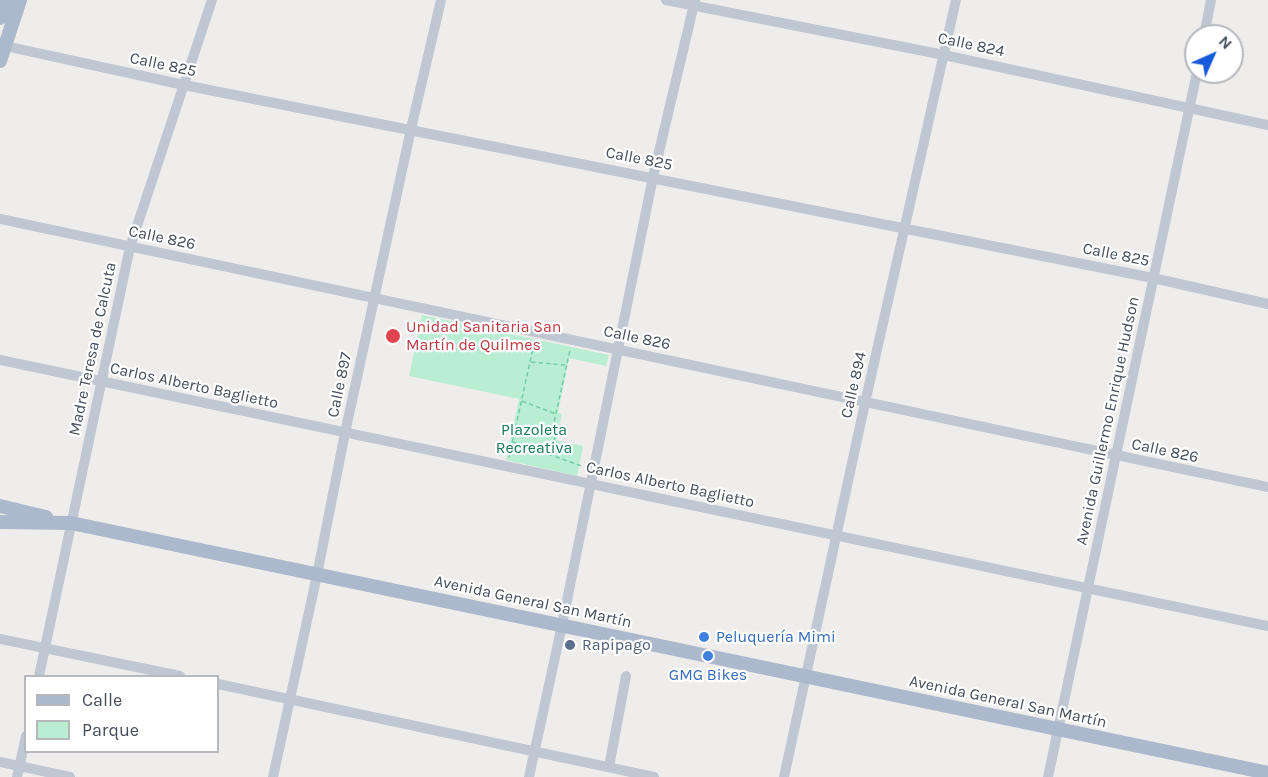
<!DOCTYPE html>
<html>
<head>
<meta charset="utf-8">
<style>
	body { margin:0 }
	#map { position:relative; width:1268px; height:777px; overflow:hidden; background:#efedec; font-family:Karla,sans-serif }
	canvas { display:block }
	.legend { position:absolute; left:24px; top:675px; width:195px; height:78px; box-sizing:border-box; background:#fff; border:2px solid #b5b8bd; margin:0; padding:8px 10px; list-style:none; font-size:18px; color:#454e5a }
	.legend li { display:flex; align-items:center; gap:12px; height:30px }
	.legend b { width:30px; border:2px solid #b5b8bd }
	.north { position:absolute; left:1184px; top:24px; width:60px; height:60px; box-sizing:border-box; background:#fff; border:2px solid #b5b8bd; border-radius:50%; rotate:45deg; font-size:16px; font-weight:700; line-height:24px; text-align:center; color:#454e5a }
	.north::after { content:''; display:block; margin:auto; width:21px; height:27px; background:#195adc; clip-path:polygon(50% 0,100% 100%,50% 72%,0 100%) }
</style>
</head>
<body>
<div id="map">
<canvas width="1268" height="777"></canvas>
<ul class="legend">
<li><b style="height:8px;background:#acb9cc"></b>Calle</li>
<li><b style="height:16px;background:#baeed3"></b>Parque</li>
</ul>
<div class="north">N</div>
</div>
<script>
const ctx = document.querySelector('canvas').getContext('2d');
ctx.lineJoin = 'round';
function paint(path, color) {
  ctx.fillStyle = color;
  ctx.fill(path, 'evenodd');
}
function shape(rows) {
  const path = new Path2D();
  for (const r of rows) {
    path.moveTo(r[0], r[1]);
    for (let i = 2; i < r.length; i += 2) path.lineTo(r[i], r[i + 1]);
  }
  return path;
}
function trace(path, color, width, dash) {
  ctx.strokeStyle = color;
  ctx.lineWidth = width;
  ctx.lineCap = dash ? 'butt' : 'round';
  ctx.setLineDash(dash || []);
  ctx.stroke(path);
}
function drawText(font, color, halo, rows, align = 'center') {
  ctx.font = font + ' Karla,sans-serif';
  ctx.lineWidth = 4.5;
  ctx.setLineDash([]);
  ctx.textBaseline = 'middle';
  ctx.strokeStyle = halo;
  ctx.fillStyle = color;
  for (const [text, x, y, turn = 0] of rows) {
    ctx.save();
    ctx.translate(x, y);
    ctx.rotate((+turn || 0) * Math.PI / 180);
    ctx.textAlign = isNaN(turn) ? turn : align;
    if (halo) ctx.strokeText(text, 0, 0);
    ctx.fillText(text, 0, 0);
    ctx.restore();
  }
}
paint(shape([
	[422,315,609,355,606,366,569,358,558,413,562,414,556,440,583,446,577,476,506,460,519,399,409,376]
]), '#baeed3');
trace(shape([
	[531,362,565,365],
	[522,401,556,414],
	[513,442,582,466],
	[551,455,557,428,553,427,570,350],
	[509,457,534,344]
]), '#72cca9', 1.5, [4.5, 3]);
trace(shape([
	[666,0,944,55,1268,125],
	[1204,36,1211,0],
	[0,45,184,85,1153,278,1268,304],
	[0,219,1268,487],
	[0,360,1268,626],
	[0,639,180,676],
	[39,676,130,247,212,0],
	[218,684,654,777],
	[0,762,70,777],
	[609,767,626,676],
	[17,777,26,736],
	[273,777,317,575,345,433,411,129,441,0],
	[529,777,562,625,653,177,695,0],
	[784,777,865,403,956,0],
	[1048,777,1197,72]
]), '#bfc7d2', 10);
trace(shape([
	[0,18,6,0],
	[0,61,20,0],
	[0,506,46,517],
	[0,522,71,523,1268,773]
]), '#acb9cc', 14);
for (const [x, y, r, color] of [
	[393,336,8,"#e0444e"],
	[704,637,6,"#3f7fe0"],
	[570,645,6,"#5c6f8a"],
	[708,656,6,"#3f7fe0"]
]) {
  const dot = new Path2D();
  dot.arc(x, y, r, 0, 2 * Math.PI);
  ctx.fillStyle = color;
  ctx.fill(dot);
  trace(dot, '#fff', 2);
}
drawText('16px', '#454e5a', '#fff', [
	["Calle 824",971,45,12],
	["Calle 825",163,65,12],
	["Calle 825",639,159,11],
	["Calle 826",162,238,12],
	["Calle 825",1116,255,11],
	["Calle 826",637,338,12],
	["Madre Teresa de Calcuta",93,349,-78],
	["Calle 897",340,385,-78],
	["Calle 894",854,385,-77],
	["Carlos Alberto Baglietto",194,386,12],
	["Avenida Guillermo Enrique Hudson",1108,421,-78],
	["Calle 826",1165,451,12],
	["Carlos Alberto Baglietto",670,485,12],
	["Avenida General San Martín",533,602,12],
	["Avenida General San Martín",1008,702,12]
]);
drawText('16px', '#be3a42', '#fff', [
	["Unidad Sanitaria San",406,327],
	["Martín de Quilmes",406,345]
], 'left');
drawText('16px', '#177a53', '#fff', [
	["Plazoleta",534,430],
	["Recreativa",534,448]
]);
drawText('16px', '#366cbe', '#fff', [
	["Peluquería Mimi",716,637],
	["GMG Bikes",708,675,"center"]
], 'left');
drawText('16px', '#4e5e75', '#fff', [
	["Rapipago",582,645]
], 'left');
</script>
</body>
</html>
